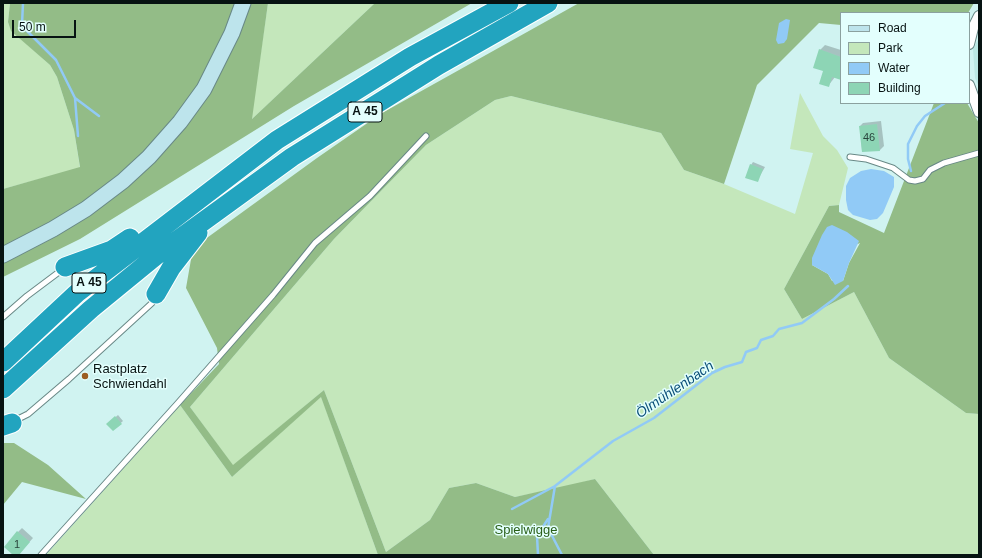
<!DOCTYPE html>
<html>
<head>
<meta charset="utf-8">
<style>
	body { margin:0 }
	#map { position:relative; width:982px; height:558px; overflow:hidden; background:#d0f3f1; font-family:Helvetica,sans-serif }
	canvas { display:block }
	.frame { position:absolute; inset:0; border:4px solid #071312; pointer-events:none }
	.legend { position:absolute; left:840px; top:12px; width:130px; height:92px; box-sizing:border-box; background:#e3fffd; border:1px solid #8ba19f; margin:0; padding:5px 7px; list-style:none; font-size:12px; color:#071312 }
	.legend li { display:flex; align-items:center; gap:8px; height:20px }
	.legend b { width:20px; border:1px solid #8ba19f }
	.scale { position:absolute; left:12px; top:20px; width:64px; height:18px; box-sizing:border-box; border:2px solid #071312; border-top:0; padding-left:5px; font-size:12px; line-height:14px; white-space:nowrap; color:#071312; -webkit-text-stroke:3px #e3fffd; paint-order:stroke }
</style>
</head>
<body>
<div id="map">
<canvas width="982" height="558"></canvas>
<div class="frame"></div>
<ul class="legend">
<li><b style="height:5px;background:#bde4ec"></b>Road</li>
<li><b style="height:11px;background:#c4e7bb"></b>Park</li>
<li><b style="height:11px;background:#91caf6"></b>Water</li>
<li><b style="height:11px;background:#8dd5b5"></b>Building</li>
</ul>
<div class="scale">50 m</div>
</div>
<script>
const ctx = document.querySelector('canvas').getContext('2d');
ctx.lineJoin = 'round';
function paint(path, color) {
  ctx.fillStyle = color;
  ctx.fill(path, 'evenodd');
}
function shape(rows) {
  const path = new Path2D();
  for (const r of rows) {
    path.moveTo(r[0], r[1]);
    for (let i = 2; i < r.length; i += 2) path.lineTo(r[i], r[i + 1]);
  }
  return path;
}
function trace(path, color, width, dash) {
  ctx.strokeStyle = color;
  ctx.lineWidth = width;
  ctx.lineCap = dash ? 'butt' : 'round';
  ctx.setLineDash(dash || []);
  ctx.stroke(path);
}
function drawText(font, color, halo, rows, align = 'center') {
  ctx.font = font + ' Helvetica,sans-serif';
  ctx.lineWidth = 3;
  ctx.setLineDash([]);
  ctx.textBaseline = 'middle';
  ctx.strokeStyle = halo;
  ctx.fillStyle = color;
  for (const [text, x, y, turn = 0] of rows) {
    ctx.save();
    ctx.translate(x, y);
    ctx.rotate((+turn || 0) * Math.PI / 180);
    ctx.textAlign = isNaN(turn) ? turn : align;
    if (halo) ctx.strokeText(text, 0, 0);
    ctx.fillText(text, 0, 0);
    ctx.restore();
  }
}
paint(shape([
	[979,38,979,87,975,78,973,49]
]), '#bbe8e4');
paint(shape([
	[3,3,10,3,8,22,11,30,50,65,57,77,74,130,80,168,3,189],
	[268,3,375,3,251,120],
	[800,93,823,136,837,150,848,168,839,205,829,206,784,289,802,319,854,292,889,358,966,413,979,414,979,555,654,555,595,479,494,506,545,491,515,497,476,483,449,488,430,520,386,552,324,390,233,466,190,407,334,239,426,145,495,100,511,96,661,133,684,170,724,184,795,214,813,153,790,149],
	[321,396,378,555,46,555,180,405,232,477]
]), '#c4e7bb');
paint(shape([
	[10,3,268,3,252,119,375,3,472,3,294,106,80,239,3,277,3,189,80,167,74,130,57,77,50,65,11,31,8,22],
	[579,3,974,3,968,13,841,13,841,25,819,23,757,85,724,184,684,170,661,133,511,96,495,100,426,145,334,239,190,407,233,465,324,390,386,552,430,520,449,488,476,483,515,497,595,479,654,555,378,555,321,397,232,477,180,405,219,364,217,348,186,288,193,248,317,158,382,113],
	[934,103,967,103,979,123,979,414,966,413,889,358,854,292,802,319,784,289,829,206,839,205,839,212,884,233],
	[860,243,849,263,843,281,832,281,828,274,812,265],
	[3,443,14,443,48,465,86,499,22,482,3,505]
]), '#93bc87');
paint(shape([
	[786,19,790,20,787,39,784,43,778,44,776,40,779,23],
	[871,169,884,171,894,177,894,187,883,213,877,219,870,220,853,215,848,210,846,200,846,186,850,178,861,171],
	[832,225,847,232,859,241,849,263,843,281,835,285,828,274,812,265,812,258,822,235,827,227]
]), '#91caf6');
paint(shape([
	[825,45,841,50,841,79,835,77,828,86,820,50],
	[881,121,884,146,880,150,862,151,860,126,863,123],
	[753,162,765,167,757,181,751,165],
	[118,415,123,421,113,430,108,424],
	[22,528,33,538,18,555,15,555,18,532]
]), '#0003');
trace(shape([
	[23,3,22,24,24,28,56,60,75,98,78,136],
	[75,98,99,116],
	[911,171,908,159,908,144,917,126,925,116,945,103],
	[512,509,555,486],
	[538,555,537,536,548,519],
	[562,555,548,528,555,486,613,441,654,418,712,373,725,367,742,362,746,352,757,348,761,340,773,336,779,329,802,323,834,299,848,286]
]), '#91caf6', 2.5);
paint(shape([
	[819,49,841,57,841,80,832,77,829,87,819,84,823,71,813,68],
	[877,124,880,151,862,152,859,126],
	[750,164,763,169,758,182,745,178],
	[115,416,122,424,113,431,106,424],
	[17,531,30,542,19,555,13,555,4,547]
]), '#8dd5b5');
const lane = shape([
	[850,157,866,159,893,168,909,180,915,181,923,179,930,170,944,163,979,153],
	[3,317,27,296,63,269],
	[14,421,28,414,69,379,152,303,155,297],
	[41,555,178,403,273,295,315,243,370,196,426,136]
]);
const street = shape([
	[969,44,973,28,979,16],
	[969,85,979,112]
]);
const secondary = shape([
	[3,255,53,229,86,209,123,181,149,157,180,122,204,89,232,33,243,3]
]);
const highway = shape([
	[65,267,112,250,130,238],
	[156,294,171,268,198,233],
	[3,362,77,293,277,140,410,57,509,3],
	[3,389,91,309,157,255,292,157,439,65,548,3],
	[3,426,12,423]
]);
trace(lane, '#688886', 7);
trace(street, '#688886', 12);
trace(secondary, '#688886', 17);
trace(highway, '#fff', 21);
trace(lane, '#fff', 5);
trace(street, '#fff', 10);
trace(secondary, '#bde4ec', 15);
trace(highway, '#22a4bf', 19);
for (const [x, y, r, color] of [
	[85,376,4,"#9b5e22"]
]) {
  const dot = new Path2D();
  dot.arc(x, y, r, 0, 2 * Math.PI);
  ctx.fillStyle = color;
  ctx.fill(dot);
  trace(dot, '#e3fffd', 1.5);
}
drawText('11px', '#28443b', null, [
	["46",869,138],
	["1",17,545]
]);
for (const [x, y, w] of [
	[365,112,34],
	[89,283,34]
]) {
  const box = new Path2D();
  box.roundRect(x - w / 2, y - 10, w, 20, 3);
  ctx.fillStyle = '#e3fffd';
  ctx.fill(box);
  trace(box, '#071312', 1);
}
drawText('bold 12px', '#071312', null, [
	["A 45",365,112],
	["A 45",89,283]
]);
drawText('13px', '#071312', '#e3fffd', [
	["Rastplatz",93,369],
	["Schwiendahl",93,384]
], 'left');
drawText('13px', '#295e17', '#e3fffd', [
	["Spielwigge",526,530]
]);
drawText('italic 14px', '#0b4f78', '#e3fffd', [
	["Ölmühlenbach",675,390,-34]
]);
</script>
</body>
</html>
